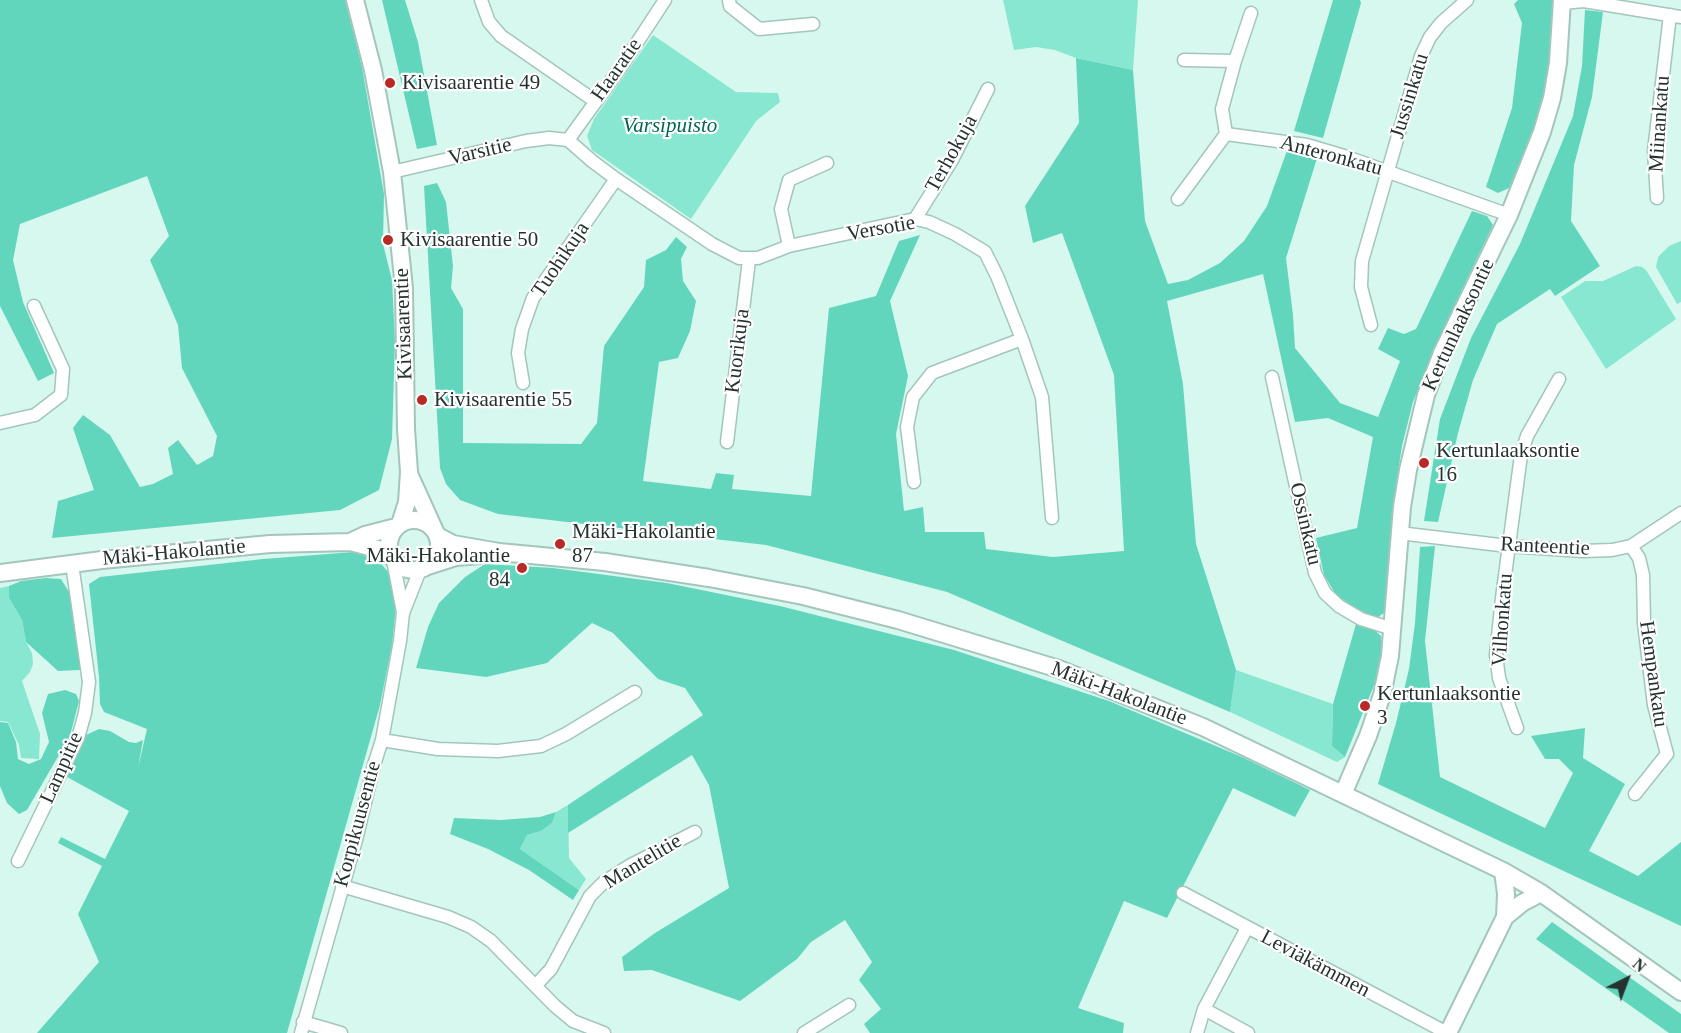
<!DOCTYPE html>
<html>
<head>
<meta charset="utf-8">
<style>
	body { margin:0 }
	#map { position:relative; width:1681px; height:1033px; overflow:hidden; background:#d7f8ef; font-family:"Times New Roman",serif }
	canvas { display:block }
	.north { position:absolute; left:1597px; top:949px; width:60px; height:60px; -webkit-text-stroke:4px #fff; paint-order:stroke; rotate:42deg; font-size:16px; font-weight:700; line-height:24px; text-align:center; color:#25322f }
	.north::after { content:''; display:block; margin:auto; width:21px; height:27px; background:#25322f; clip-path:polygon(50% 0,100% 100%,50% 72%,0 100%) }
</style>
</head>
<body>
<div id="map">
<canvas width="1681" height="1033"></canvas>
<div class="north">N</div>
</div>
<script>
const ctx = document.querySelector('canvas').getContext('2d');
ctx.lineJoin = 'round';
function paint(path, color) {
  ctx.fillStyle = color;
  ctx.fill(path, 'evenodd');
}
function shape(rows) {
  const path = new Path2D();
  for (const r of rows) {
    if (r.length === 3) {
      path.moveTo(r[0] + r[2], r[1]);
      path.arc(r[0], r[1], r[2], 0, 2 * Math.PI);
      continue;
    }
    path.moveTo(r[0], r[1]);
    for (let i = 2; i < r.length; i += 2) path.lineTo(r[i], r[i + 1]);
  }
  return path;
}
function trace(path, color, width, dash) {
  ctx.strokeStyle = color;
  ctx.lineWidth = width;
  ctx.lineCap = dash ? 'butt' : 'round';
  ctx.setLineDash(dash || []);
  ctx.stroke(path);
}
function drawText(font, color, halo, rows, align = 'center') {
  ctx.font = font + ' "Times New Roman",serif';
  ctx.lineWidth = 4.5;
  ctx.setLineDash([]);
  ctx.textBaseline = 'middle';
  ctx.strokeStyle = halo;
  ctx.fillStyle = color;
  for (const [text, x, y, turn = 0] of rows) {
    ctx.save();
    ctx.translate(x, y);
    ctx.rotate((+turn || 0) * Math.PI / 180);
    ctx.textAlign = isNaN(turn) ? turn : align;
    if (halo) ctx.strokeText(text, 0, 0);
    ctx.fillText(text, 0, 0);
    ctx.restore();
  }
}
paint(shape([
	[1003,0,1138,0,1133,70,1076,58,1055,50,1036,47,1014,50],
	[653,35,736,92,778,93,780,102,756,121,691,219,592,150,587,136,594,119],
	[1681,241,1681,302,1677,304,1656,267,1658,257,1669,246],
	[1636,266,1642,267,1646,270,1676,319,1606,369,1561,297,1585,281,1603,281],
	[9,586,9,598,22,620,26,642,32,653,33,664,30,672,22,681,40,734,39,759,21,758,19,745,8,722,0,721,0,588],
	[1236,670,1333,704,1332,746,1345,757,1337,762,1230,712],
	[568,805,569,858,586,879,579,890,520,849,527,835,541,831,552,823,556,812]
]), '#88e7d0');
paint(shape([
	[0,0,345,0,362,67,384,194,383,244,392,280,395,341,392,439,379,490,340,510,52,538,58,501,94,490,73,428,83,415,110,435,140,487,153,484,173,474,168,448,178,440,197,465,213,456,217,436,182,368,178,325,150,260,169,236,147,176,20,224,13,260,23,302,54,373,38,381,0,306],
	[382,0,405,0,418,42,437,145,417,149],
	[1333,0,1360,0,1361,3,1323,138,1294,131],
	[1518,0,1554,0,1551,60,1543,108,1529,147,1509,188,1498,193,1486,187,1512,108,1522,23,1514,4],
	[1585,10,1603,12,1592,97,1574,165,1571,221,1600,266,1555,296,1550,289,1497,324,1473,380,1458,433,1438,522,1424,521,1440,419,1471,338,1520,244,1573,116,1582,66],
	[1076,58,1133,70,1145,221,1168,284,1188,280,1220,263,1244,241,1267,206,1288,148,1318,155,1286,258,1293,315,1295,348,1340,403,1378,417,1400,361,1378,349,1388,328,1404,334,1416,329,1472,211,1487,216,1493,225,1438,340,1413,402,1402,446,1393,505,1384,613,1377,618,1357,609,1336,595,1324,575,1316,538,1357,528,1373,437,1328,418,1295,422,1263,274,1167,301,1183,384,1196,544,1236,670,1230,712,947,592,766,545,498,514,460,500,446,484,440,468,424,186,437,183,446,202,453,266,451,288,463,309,463,443,581,444,597,423,604,346,644,287,646,260,666,250,676,237,687,247,681,259,683,281,696,301,690,331,678,358,659,362,643,481,711,489,716,473,734,475,732,489,811,496,829,308,876,296,899,241,920,235,890,301,908,376,896,434,904,511,923,507,925,532,984,532,986,549,1053,557,1124,551,1114,375,1062,233,1033,243,1025,206,1079,123],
	[1435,546,1425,641,1440,777,1545,828,1573,773,1559,759,1545,759,1531,736,1585,728,1583,758,1625,784,1589,851,1638,876,1681,842,1681,926,1378,784,1396,723,1409,669,1415,623,1420,547],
	[354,552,378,560,389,573,396,606,392,645,380,705,287,1033,37,1033,99,962,78,914,102,866,58,843,61,837,105,859,129,811,67,777,86,735,99,729,110,731,129,742,136,743,143,740,138,768,147,729,104,712,100,704,99,677,89,584,100,577,263,559],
	[485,564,553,568,667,583,780,606,954,650,1109,701,1242,757,1310,790,1295,817,1233,788,1167,918,1124,901,1078,1008,1124,1023,1123,1033,870,1033,864,1024,881,1009,859,980,872,962,845,920,811,942,797,959,740,1001,652,970,624,971,622,957,655,933,729,888,709,785,692,755,568,833,568,805,703,715,685,688,658,679,613,633,592,623,547,663,486,677,416,668,428,627,439,603,465,577],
	[46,578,61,579,69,592,77,633,80,670,58,671,26,642,22,620,9,598,9,586,21,581],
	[1356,624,1370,626,1381,636,1382,651,1381,668,1345,757,1332,746,1333,704],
	[65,690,76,694,79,701,70,736,27,810,19,814,7,803,0,786,0,722,8,723,16,742,18,759,29,764,41,759,49,742,42,713,48,694],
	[556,812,552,823,541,831,527,835,520,849,579,890,573,900,529,870,488,849,450,834,454,818,501,820,540,817],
	[1552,922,1681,1014,1681,1033,1669,1033,1536,939]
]), '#62d6bc');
const street = shape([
	[481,0,489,22,501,36,595,101],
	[729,0,730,6,759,29,813,24],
	[1562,3,1584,1,1681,17],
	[1184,60,1235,61,1222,109,1226,134],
	[1235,61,1251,13],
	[568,140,592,161,616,179,712,244,739,258,758,258,789,246,915,219,929,222,955,234,985,252,997,276,1022,339,1042,397,1052,518],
	[568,140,623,64,665,0],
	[392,172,526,141,549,138,568,140],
	[1657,198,1654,151,1670,15],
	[1178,199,1226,134,1307,145,1344,156,1509,215],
	[915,219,952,160,988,89],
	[789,246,781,209,789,180,827,163],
	[1371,325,1361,287,1362,261,1421,56,1430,37,1441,23,1467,0],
	[1272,377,1315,573,1325,593,1339,606,1361,619,1393,629],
	[523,383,518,353,522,329,533,298,616,179],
	[0,423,35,415,61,395,63,369,34,306],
	[727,442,749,260],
	[914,482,907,427,913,397,932,373,1022,339],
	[1399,533,1508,546,1583,551,1612,550,1631,546,1681,513],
	[1631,546,1639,558,1643,575,1644,623,1654,705,1667,754,1635,794],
	[393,560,403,612],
	[1517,728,1499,678,1496,655,1502,598,1521,455,1527,436,1559,379],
	[382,740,438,749,498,751,541,746,566,734,635,692],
	[18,861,78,738,85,713,89,682,72,564],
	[342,886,448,917,471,927,491,941,555,1006,573,1021,604,1033],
	[1183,893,1447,1033],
	[536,985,551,969,590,896,604,882,629,866,695,832],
	[1204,1009,1248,1033],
	[303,1022,341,1033],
	[301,1033,356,840,374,765,382,740,400,641,403,613,420,570],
	[804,1033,849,1005],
	[1197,1033,1204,1009,1247,928]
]);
const secondary = shape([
	[355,0,373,70,392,172,404,288,406,429,409,472,407,502,400,524],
	[410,476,434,529],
	[414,545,25],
	[438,536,453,544,499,552,605,562,709,578,803,596,898,620,1059,669,1203,727,1503,871,1541,893,1681,992],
	[350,542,365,535,396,527],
	[428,566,456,557,480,555],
	[0,573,102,560,270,544,350,542,389,552],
	[1343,794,1368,736,1382,695,1390,656,1402,507,1408,470,1426,395,1442,353,1509,215,1542,132,1552,98,1558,63,1562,0],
	[1503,871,1506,894,1505,917],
	[1448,1033,1505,917,1522,903,1541,893]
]);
trace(street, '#a4c5bb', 15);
trace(secondary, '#a4c5bb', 20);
trace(street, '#fff', 12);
trace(secondary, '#fff', 16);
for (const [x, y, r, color] of [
	[390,83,6,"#b92a27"],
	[388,240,6,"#b92a27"],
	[422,400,6,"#b92a27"],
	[1424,463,6,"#b92a27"],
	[560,544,6,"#b92a27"],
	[522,568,6,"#b92a27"],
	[1365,706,6,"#b92a27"]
]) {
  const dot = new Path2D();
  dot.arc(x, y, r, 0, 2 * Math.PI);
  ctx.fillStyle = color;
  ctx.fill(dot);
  trace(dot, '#fff', 2);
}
drawText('21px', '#25322f', '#fff', [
	["Haaratie",617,70,-55],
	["Jussinkatu",1410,96,-73],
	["Miinankatu",1660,124,-86],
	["Varsitie",480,152,-13],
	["Terhokuja",952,154,-61],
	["Anteronkatu",1331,156,15],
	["Versotie",881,229,-10],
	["Tuohikuja",561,260,-56],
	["Kivisaarentie",404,324,-92],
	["Kertunlaaksontie",1459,325,-65],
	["Kuorikuja",738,351,-83],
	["Ossinkatu",1305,524,77],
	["Ranteentie",1545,547,3],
	["Mäki-Hakolantie",174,553,-5],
	["Vilhonkatu",1503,620,-86],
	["Hempankatu",1653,674,82],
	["Mäki-Hakolantie",1119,694,21],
	["Lampitie",62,768,-66],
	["Korpikuusentie",358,824,-75],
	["Mantelitie",643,862,-31],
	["Leviäkämmen",1315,964,28]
]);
drawText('21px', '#25322f', '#fff', [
	["Kivisaarentie 49",402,83],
	["Kivisaarentie 50",400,240],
	["Kivisaarentie 55",434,400],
	["Kertunlaaksontie",1436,451],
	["16",1436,475],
	["Mäki-Hakolantie",572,532],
	["87",572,556],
	["Mäki-Hakolantie",510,556,"right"],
	["84",510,580,"right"],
	["Kertunlaaksontie",1377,694],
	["3",1377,718]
], 'left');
drawText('italic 21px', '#006756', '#fff', [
	["Varsipuisto",670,126]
]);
</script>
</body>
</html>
